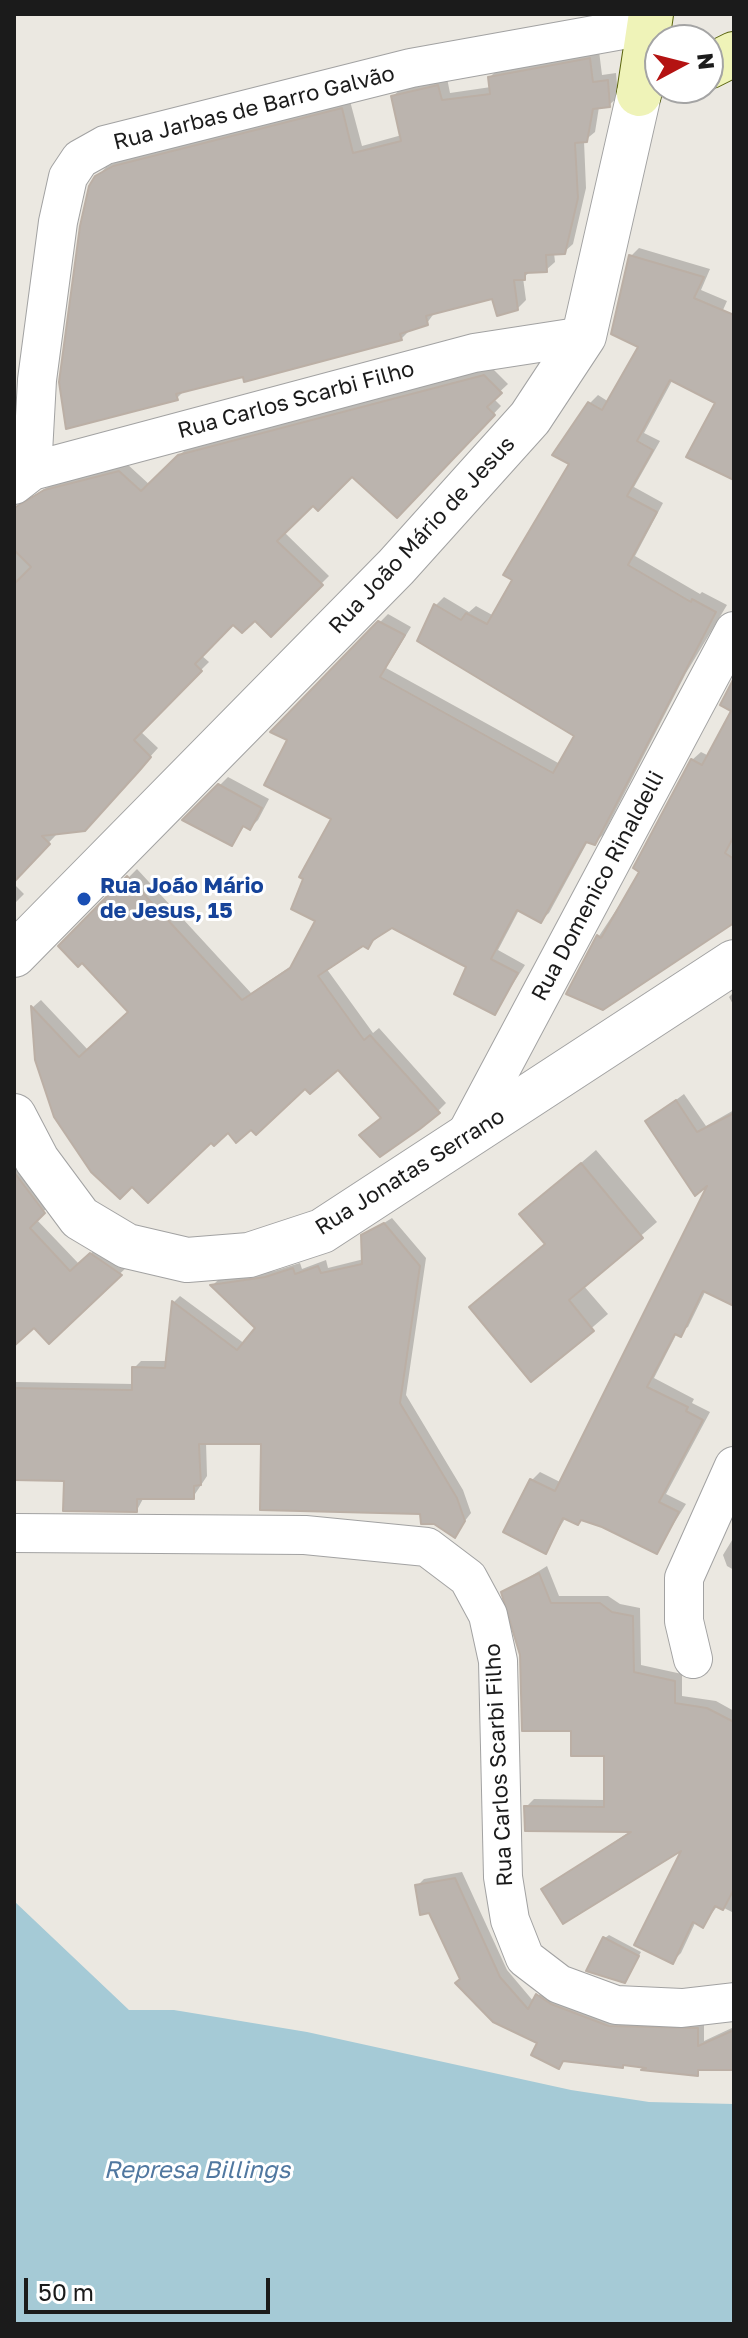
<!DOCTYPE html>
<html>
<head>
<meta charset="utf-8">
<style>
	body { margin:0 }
	#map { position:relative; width:748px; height:2338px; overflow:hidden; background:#ebe8e1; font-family:"Golos Text",sans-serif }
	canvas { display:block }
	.frame { position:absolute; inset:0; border:16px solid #1b1b1b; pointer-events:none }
	.north { position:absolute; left:644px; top:24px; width:80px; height:80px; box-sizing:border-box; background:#fff; border:2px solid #a4a4a4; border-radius:50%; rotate:83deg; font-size:22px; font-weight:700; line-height:32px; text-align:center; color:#1b1b1b }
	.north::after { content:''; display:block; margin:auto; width:28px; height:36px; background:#b41312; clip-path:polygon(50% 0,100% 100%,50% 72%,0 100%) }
	.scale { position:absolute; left:24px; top:2278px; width:246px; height:36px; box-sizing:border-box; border:4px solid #1b1b1b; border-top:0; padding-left:10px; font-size:24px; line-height:28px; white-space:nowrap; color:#1b1b1b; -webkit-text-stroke:6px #fff; paint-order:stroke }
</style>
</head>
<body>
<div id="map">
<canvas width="748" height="2338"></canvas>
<div class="frame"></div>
<div class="north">N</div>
<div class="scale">50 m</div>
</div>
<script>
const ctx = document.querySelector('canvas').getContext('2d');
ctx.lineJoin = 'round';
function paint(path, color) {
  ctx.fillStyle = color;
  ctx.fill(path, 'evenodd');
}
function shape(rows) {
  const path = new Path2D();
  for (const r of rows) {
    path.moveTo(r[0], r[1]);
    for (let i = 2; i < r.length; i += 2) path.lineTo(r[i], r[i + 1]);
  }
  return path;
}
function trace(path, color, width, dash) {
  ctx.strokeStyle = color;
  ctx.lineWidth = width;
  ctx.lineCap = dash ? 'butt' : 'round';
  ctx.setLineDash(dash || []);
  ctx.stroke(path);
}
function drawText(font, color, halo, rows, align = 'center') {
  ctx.font = font + ' "Golos Text",sans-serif';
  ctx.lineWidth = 6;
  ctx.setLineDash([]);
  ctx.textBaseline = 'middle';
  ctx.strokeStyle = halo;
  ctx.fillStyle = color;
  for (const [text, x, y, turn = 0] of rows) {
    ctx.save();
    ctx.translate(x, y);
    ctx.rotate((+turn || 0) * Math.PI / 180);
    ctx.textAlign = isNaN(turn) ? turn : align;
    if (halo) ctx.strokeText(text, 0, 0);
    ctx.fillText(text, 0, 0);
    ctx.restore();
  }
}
paint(shape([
	[14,1901,129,2010,174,2010,307,2032,571,2090,649,2102,734,2104,734,2324,14,2324]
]), '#a5cad6');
paint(shape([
	[599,51,602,75,616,73,618,97,609,105,599,107,595,132,584,141,586,188,573,244,564,252,554,253,555,262,546,270,531,271,523,278,526,300,517,309,494,297,435,312,427,323,410,330,401,339,185,390,177,398,68,427,60,392,82,226,97,177,106,167,124,158,350,101,362,146,402,135,393,96,402,88,447,78,450,93,491,87,490,77,498,69],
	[639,248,710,269,701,290,727,301,719,319,734,330,734,479,718,402,673,379,644,433,660,441,634,487,663,503,635,556,700,594,702,592,727,605,686,673,603,835,594,843,588,841,549,913,540,921,519,910,498,950,525,965,494,1013,469,966,392,925,368,946,363,944,326,968,373,1033,379,1028,446,1103,438,1111,382,1117,338,1067,305,1086,252,1127,228,1130,37,1059,33,1007,41,1000,89,1051,130,1012,83,960,61,946,137,869,251,993,294,964,317,920,333,818,290,739,274,731,388,614,411,627,386,668,560,764,577,736,419,640,436,605,444,597,469,612,476,606,494,616,572,463,589,404,598,395,609,402,640,346,631,256],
	[492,368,508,384,493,398,501,406,397,516,352,474,313,503,284,532,329,576,271,634,255,618,233,622,201,655,209,662,140,731,158,748,93,820,54,833,56,835,14,879,14,508,51,485,127,464,150,485,188,447],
	[734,711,734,910,603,1007,599,936,642,871,692,760,701,752,709,756],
	[228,777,269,799,258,820,250,828,245,825,232,844,185,820],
	[14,884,24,894,14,904],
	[734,992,734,1006,729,997],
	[684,1094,706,1126,734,1110,734,1294,706,1290,688,1327,677,1333,654,1378,694,1399,692,1403,710,1412,666,1494,686,1504,656,1552,603,1525,566,1517,545,1552,505,1531,532,1480,540,1472,560,1482,713,1179,648,1121],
	[596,1150,657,1222,583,1285,608,1314,532,1379,547,1243,522,1214],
	[14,1151,52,1203,36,1219,79,1264,99,1246,128,1266,49,1341,34,1325,14,1343],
	[392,1218,426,1258,406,1395,463,1490,471,1513,454,1535,422,1512,263,1442,206,1442,207,1476,193,1497,144,1497,137,1510,66,1479,14,1478,16,1382,134,1384,134,1368,141,1361,168,1361,174,1302,180,1296,245,1344,258,1328,213,1285,219,1279,274,1271,300,1263,302,1269,326,1260,328,1268,364,1259,363,1236],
	[734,1537,734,1570,727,1566,723,1555],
	[547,1566,559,1596,608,1596,620,1604,640,1608,641,1665,682,1674,682,1696,716,1701,734,1711,734,1913,718,1905,703,1925,696,1921,681,1953,673,1961,686,1846,544,1889,632,1830,526,1807,534,1799,606,1800,606,1754,573,1729,522,1655,504,1593],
	[462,1872,507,1970,534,2002,544,1988,704,2022,704,2041,734,2027,734,2067,702,2068,697,2073,565,2059,558,2066,540,2042,462,1978,417,1886,424,1879],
	[609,1935,641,1952,625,1981,605,1938]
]), '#0003');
const building = shape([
	[590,58,593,82,608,80,610,107,593,109,587,142,575,143,578,198,565,254,546,255,547,272,525,273,525,280,514,280,518,310,497,316,492,299,426,316,428,325,400,334,402,340,244,382,243,377,176,394,178,400,66,429,59,382,80,226,89,186,95,176,113,166,342,108,353,153,401,141,391,96,438,85,442,100,490,94,488,77,590,58],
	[629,255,704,277,694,298,734,315,734,480,686,457,715,403,670,380,637,441,653,450,627,496,657,512,628,565,691,602,692,599,716,612,595,845,586,842,541,923,517,910,491,959,518,973,495,1015,454,994,466,967,392,928,373,940,368,949,363,946,318,976,364,1040,370,1035,440,1113,420,1129,380,1157,359,1135,381,1118,338,1070,310,1094,305,1089,256,1135,251,1130,236,1143,228,1133,214,1146,211,1143,148,1203,132,1187,120,1199,91,1172,54,1117,35,1060,31,1006,79,1057,128,1012,82,963,78,967,58,946,127,876,242,1000,290,968,315,921,291,909,303,879,299,877,331,819,264,785,287,740,270,732,378,621,405,635,380,677,553,773,574,736,417,641,434,604,461,620,466,613,487,624,512,580,503,575,569,464,552,455,588,402,602,410,638,347,611,334,629,255],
	[484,375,502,393,487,407,495,415,397,518,352,477,318,511,313,506,277,541,323,585,271,637,255,621,242,633,233,625,195,664,202,671,134,740,151,757,140,770,85,831,42,836,50,844,14,882,14,584,31,567,14,550,14,508,44,490,119,471,141,491,178,455,484,375],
	[734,678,734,836,725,853,734,859,734,923,603,1010,566,994,597,935,601,938,639,872,633,868,691,759,702,765,731,711,720,705,734,678],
	[218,784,262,808,250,830,243,826,232,846,182,820,218,784],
	[676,1100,697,1132,734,1113,734,1306,703,1291,681,1337,675,1334,647,1387,688,1407,686,1411,703,1420,659,1502,679,1512,657,1554,602,1527,581,1520,578,1525,563,1518,546,1554,503,1532,530,1479,555,1491,707,1186,695,1196,645,1121,676,1100],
	[581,1163,643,1238,569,1300,594,1331,531,1382,469,1307,545,1244,519,1214,581,1163],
	[14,1172,45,1213,30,1228,70,1271,90,1253,122,1275,49,1344,34,1328,14,1346,14,1172],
	[384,1223,420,1266,400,1403,457,1498,465,1521,455,1538,434,1524,421,1524,420,1514,260,1510,261,1444,199,1444,201,1485,194,1486,194,1499,137,1499,137,1512,63,1511,64,1481,14,1480,14,1388,132,1390,132,1367,165,1368,172,1301,237,1350,255,1328,210,1285,265,1277,293,1268,295,1274,318,1266,321,1273,362,1264,361,1235,384,1223],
	[539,1573,551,1603,600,1603,612,1612,633,1616,634,1672,675,1681,675,1703,707,1708,734,1722,734,1889,723,1910,715,1906,703,1928,693,1922,673,1964,634,1945,681,1851,563,1924,541,1889,631,1832,525,1831,524,1806,604,1807,604,1756,571,1756,571,1731,522,1731,520,1655,501,1592,539,1573],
	[455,1878,500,1977,528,2009,536,1994,551,2004,609,2026,698,2028,698,2046,734,2030,734,2070,698,2070,698,2076,641,2070,646,2068,623,2065,623,2068,563,2061,559,2069,531,2055,537,2043,493,2022,455,1983,460,1979,429,1913,420,1915,415,1885,455,1878],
	[603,1937,639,1956,625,1983,586,1971,603,1937]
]);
paint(building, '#bbb4ae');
trace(building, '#bbafa5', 2);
const minor = shape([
	[32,471,37,380,58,222,68,177,80,159,105,145,411,68,650,25],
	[14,485,32,471,474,353,584,336],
	[462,1142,734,631],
	[14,1533,305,1535,427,1547,468,1578,488,1615,498,1661,503,1877,510,1920,525,1958,559,1984,616,2005,682,2008,734,2002],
	[693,1659,684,1621,684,1578,734,1466]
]);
const tertiary = shape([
	[14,955,396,567,530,418,584,336,639,94],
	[14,1116,37,1160,80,1218,127,1246,187,1260,249,1255,322,1231,734,962]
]);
const secondary = shape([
	[708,67,734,54],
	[639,94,651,14]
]);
trace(minor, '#a2a2a2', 40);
trace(tertiary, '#a2a2a2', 46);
trace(secondary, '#5b650e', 46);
trace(minor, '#fff', 38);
trace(tertiary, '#fff', 44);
trace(secondary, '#eff3b8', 44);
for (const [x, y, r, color] of [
	[84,899,8,"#1a4fb4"]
]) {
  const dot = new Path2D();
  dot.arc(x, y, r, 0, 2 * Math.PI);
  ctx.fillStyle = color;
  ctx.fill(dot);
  trace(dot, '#fff', 3);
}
drawText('22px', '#1b1b1b', '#fff', [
	["Rua Jarbas de Barro Galvão",254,108,-14],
	["Rua Carlos Scarbi Filho",296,400,-15],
	["Rua João Mário de Jesus",422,535,-47],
	["Rua Domenico Rinaldelli",598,886,-62],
	["Rua Jonatas Serrano",410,1172,-32],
	["Rua Carlos Scarbi Filho",499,1765,-93]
]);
drawText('bold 22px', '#164399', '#fff', [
	["Rua João Mário",100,886],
	["de Jesus, 15",100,911]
], 'left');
drawText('italic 24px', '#5178a0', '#fff', [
	["Represa Billings",197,2170]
]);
</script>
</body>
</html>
